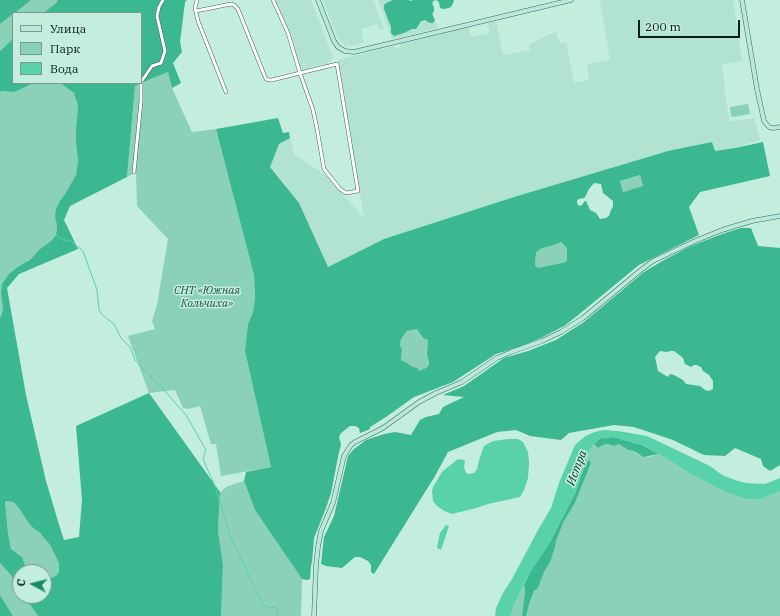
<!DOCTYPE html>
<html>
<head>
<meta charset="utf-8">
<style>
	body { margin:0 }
	#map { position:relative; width:780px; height:616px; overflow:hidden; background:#c3eddc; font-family:"IBM Plex Serif",serif }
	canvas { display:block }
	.legend { position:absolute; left:12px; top:12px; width:130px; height:72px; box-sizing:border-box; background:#c3eddc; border:1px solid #7a998d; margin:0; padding:5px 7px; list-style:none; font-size:12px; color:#0c1c16 }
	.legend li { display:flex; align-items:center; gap:8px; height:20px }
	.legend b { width:20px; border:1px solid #7a998d }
	.north { position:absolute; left:12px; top:564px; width:40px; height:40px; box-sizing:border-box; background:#c3eddc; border:1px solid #7a998d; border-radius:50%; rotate:277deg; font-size:11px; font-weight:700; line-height:16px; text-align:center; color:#0c1c16 }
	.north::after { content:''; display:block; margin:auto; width:14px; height:18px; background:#178b6c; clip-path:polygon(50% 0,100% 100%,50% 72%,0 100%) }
	.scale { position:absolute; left:638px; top:20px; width:102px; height:18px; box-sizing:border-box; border:2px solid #0c1c16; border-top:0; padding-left:5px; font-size:12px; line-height:14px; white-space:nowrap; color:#0c1c16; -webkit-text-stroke:3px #c3eddc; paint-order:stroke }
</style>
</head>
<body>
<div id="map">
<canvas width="780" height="616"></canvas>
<ul class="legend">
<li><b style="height:5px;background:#b9e9dd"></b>Улица</li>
<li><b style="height:11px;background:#8ad1b7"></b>Парк</li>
<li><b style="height:11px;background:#59d1aa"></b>Вода</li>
</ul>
<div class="north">С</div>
<div class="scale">200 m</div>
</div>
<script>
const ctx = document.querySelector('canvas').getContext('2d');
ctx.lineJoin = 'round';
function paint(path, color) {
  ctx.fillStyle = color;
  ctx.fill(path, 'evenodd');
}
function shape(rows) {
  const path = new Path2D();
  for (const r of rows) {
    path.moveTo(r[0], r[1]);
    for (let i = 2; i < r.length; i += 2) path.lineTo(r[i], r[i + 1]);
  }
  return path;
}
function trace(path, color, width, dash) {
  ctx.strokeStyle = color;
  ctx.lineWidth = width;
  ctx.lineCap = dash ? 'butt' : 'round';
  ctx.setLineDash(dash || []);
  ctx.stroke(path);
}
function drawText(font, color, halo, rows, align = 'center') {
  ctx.font = font + ' "IBM Plex Serif",serif';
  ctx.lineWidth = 3;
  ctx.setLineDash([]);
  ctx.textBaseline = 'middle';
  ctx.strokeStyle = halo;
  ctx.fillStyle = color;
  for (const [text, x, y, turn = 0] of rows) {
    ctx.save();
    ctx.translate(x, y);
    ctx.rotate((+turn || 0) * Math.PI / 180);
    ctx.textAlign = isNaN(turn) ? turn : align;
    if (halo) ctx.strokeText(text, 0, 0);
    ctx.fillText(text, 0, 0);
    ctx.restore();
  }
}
paint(shape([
	[276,0,311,0,333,58,328,63,300,70,290,33],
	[323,0,373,0,384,29,379,30,377,24,361,29,364,42,356,45,345,46,339,40],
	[378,0,433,0,434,4,430,5,438,28,392,39],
	[600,0,733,0,742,61,722,64,725,87,724,87,730,122,754,118,760,140,735,147,735,148,715,151,712,142,668,151,514,197,384,239,328,267,299,203,270,166,279,144,290,138,294,154,325,175,364,218,338,60,394,46,396,49,400,48,400,44,469,27,471,37,490,33,488,23,496,21,503,55,530,50,529,45,547,35,556,32,560,43,566,42,574,83,589,80,587,64,610,60]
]), '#b1e3d0');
paint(shape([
	[31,0,58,0,55,4,43,13,15,13],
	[13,14,13,39,0,51,0,24],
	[168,72,172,88,192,132,216,129,254,275,255,298,253,312,248,324,245,351,271,467,221,476,216,444,211,444,200,406,188,409,183,408,175,390,149,393,128,336,155,329,152,321,157,305,168,239,137,206,136,172,127,177,135,85],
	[35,83,57,83,63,85,71,90,76,96,78,105,76,129,76,143,78,161,76,175,65,194,60,201,55,217,57,226,56,235,51,241,40,249,30,260,19,266,1,294,3,308,2,313,0,318,0,92,3,91,14,92,19,90,29,85],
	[748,104,750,114,733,117,731,116,730,107],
	[640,175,643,186,623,192,620,181],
	[561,242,567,248,567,259,566,262,538,268,535,265,536,253,540,249,554,245],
	[417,329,423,338,428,340,427,355,429,362,429,365,426,368,419,371,407,363,401,360,402,349,400,346,401,339,407,331],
	[594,444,598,448,603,445,608,444,614,446,619,444,628,450,634,451,638,455,649,457,659,454,689,473,724,491,761,499,780,491,780,616,526,616,530,601,532,597,534,591,538,588,544,572,547,567,555,547,556,541,564,521,575,503,591,463,590,460,586,462,590,449],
	[244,481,255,510,302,579,301,616,221,616,223,565,218,531,220,492,228,486],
	[5,501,15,502,33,528,40,533,50,545,59,563,59,571,57,575,53,577,44,581,44,572,29,572,26,569,22,557,11,549,8,533],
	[0,563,10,574,20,589,20,596,24,596,38,616,13,616,0,595],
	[524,585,525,591,522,616,511,616,513,607]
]), '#8ad1b7');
paint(shape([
	[0,0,31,0,15,13,13,13,13,14,0,24],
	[58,0,187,0,185,2,180,42,182,52,173,63,181,83,172,88,168,72,141,83,141,13,43,13,55,4],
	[393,0,408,0,411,1,413,0,454,0,452,6,449,8,443,9,440,8,439,2,436,0,433,1,432,4,434,7,434,11,432,14,435,20,433,23,430,23,425,20,421,21,418,26,416,29,412,29,404,33,394,36,391,33,391,27,384,9,384,5,386,3],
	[13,39,13,83,35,83,29,85,19,90,14,92,3,91,0,92,0,51],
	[57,83,141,83,135,86,127,177,70,206,64,220,78,249,19,274,7,288,26,395,46,481,60,528,64,540,79,537,82,500,76,426,149,393,220,492,218,531,223,565,221,616,38,616,24,596,44,596,44,581,53,577,57,575,59,571,59,563,50,545,40,533,33,528,28,522,21,511,14,502,5,501,8,533,11,549,22,557,26,568,29,572,20,572,20,589,10,574,0,563,0,318,2,313,3,308,1,294,2,284,9,274,19,266,30,260,40,249,51,241,56,235,57,226,55,217,56,209,60,201,65,194,76,175,78,161,76,143,76,129,78,105,74,93,63,85],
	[278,118,283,133,289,132,290,138,279,144,270,167,299,203,328,267,384,239,514,197,668,151,712,142,715,151,735,148,763,142,770,176,700,192,689,207,699,235,639,265,577,316,564,326,541,338,522,346,496,354,453,382,414,397,386,417,370,427,370,429,363,432,360,433,359,428,355,426,350,426,341,433,339,437,341,445,339,452,331,493,326,508,314,538,312,562,311,565,310,579,307,580,302,579,255,510,244,481,246,472,271,467,245,351,248,324,253,312,255,298,254,275,216,129],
	[640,175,643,186,623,192,620,181],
	[594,183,601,184,603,193,613,201,613,207,611,210,609,216,606,218,600,219,596,213,590,210,586,201,585,201,581,206,578,205,577,202,577,200,579,199,584,198,585,197,589,189],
	[561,242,567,248,567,259,566,262,538,268,535,265,536,253,540,249,554,245],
	[417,329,423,338,428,340,427,355,429,362,429,365,426,368,419,371,417,368,413,367,407,363,401,360,402,349,400,346,401,339,407,331],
	[741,228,751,228,758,246,780,248,780,465,770,471,763,466,761,459,735,448,725,456,704,455,673,440,634,427,614,425,569,433,561,440,530,436,516,430,497,432,448,452,435,476,374,574,371,572,371,565,368,561,360,557,355,557,342,568,326,566,321,564,324,537,334,516,348,456,354,449,366,440,384,434,395,432,411,435,420,420,426,417,439,414,443,407,464,397,443,395,464,386,504,358,528,351,556,340,584,322,644,272,664,260,691,246,722,234],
	[660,351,667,352,670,351,674,351,683,358,685,364,691,367,694,365,697,365,701,367,703,371,709,375,713,381,713,389,709,391,705,390,700,386,686,384,683,380,674,375,670,374,668,377,658,371,655,357],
	[614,437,642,445,659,454,643,457,634,451,628,450,619,444,614,446,608,444,603,445,598,448,594,444,601,438],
	[590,460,591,463,575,503,564,521,556,541,555,547,550,562,544,572,538,588,534,591,532,597,530,601,526,616,522,616,525,591,524,585,530,572,550,542,575,493,586,462],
	[0,595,13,616,0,616]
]), '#3bb792');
paint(shape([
	[603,430,618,431,647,436,710,466,718,472,724,476,738,481,746,483,765,484,780,478,780,491,761,499,746,499,724,491,689,473,659,454,642,445,614,437,601,438,594,444,590,449,575,493,550,542,530,572,513,607,511,616,495,616,496,608,503,593,512,579,538,530,551,508,559,483,575,445,584,437,592,433],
	[508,439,518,439,523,442,528,452,529,463,528,478,524,490,520,497,488,504,476,508,452,514,444,511,436,505,433,501,432,491,433,487,442,472,458,459,464,460,465,461,464,467,466,473,469,474,474,473,477,469,480,457,484,446,493,441],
	[446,525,449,526,441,550,437,548,439,537,440,533]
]), '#59d1aa');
trace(shape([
	[56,235,63,240,71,241,83,251,97,290,99,310,102,315,114,324,121,338,130,347,135,360,163,389,186,415,206,450,203,459,215,486,230,536,263,605,271,608,275,607,277,609,277,616]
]), '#59d1aa', 1);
const street = shape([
	[197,0,195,8,198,21,226,92],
	[196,11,231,4,234,5,238,9,263,72,266,79,269,80,272,80,300,73,337,64,358,191,346,193,340,189,324,169,317,129,313,110,300,73,288,33,273,0],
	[134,172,141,101,141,82,152,66,161,63,165,51,157,16,159,7,163,0]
]);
const secondary = shape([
	[318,0,334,41,338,47,345,51,354,52,571,0],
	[742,0,757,89,764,121,769,127,773,128,780,127],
	[314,616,316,565,318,547,321,531,333,503,344,456,351,445,355,442,383,428,419,402,436,393,462,382,497,358,511,352,542,341,561,332,583,318,641,270,653,261,695,241,722,230,752,221,780,216]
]);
trace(street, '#406557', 4);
trace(secondary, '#406557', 5);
trace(street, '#fff', 3);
trace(secondary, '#b9e9dd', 4);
drawText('italic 11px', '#1d4f3f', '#c3eddc', [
	["СНТ «Южная",207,291],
	["Кольчиха»",207,304]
]);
drawText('italic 12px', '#01392a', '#c3eddc', [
	["Истра",577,468,-69]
]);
</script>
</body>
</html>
